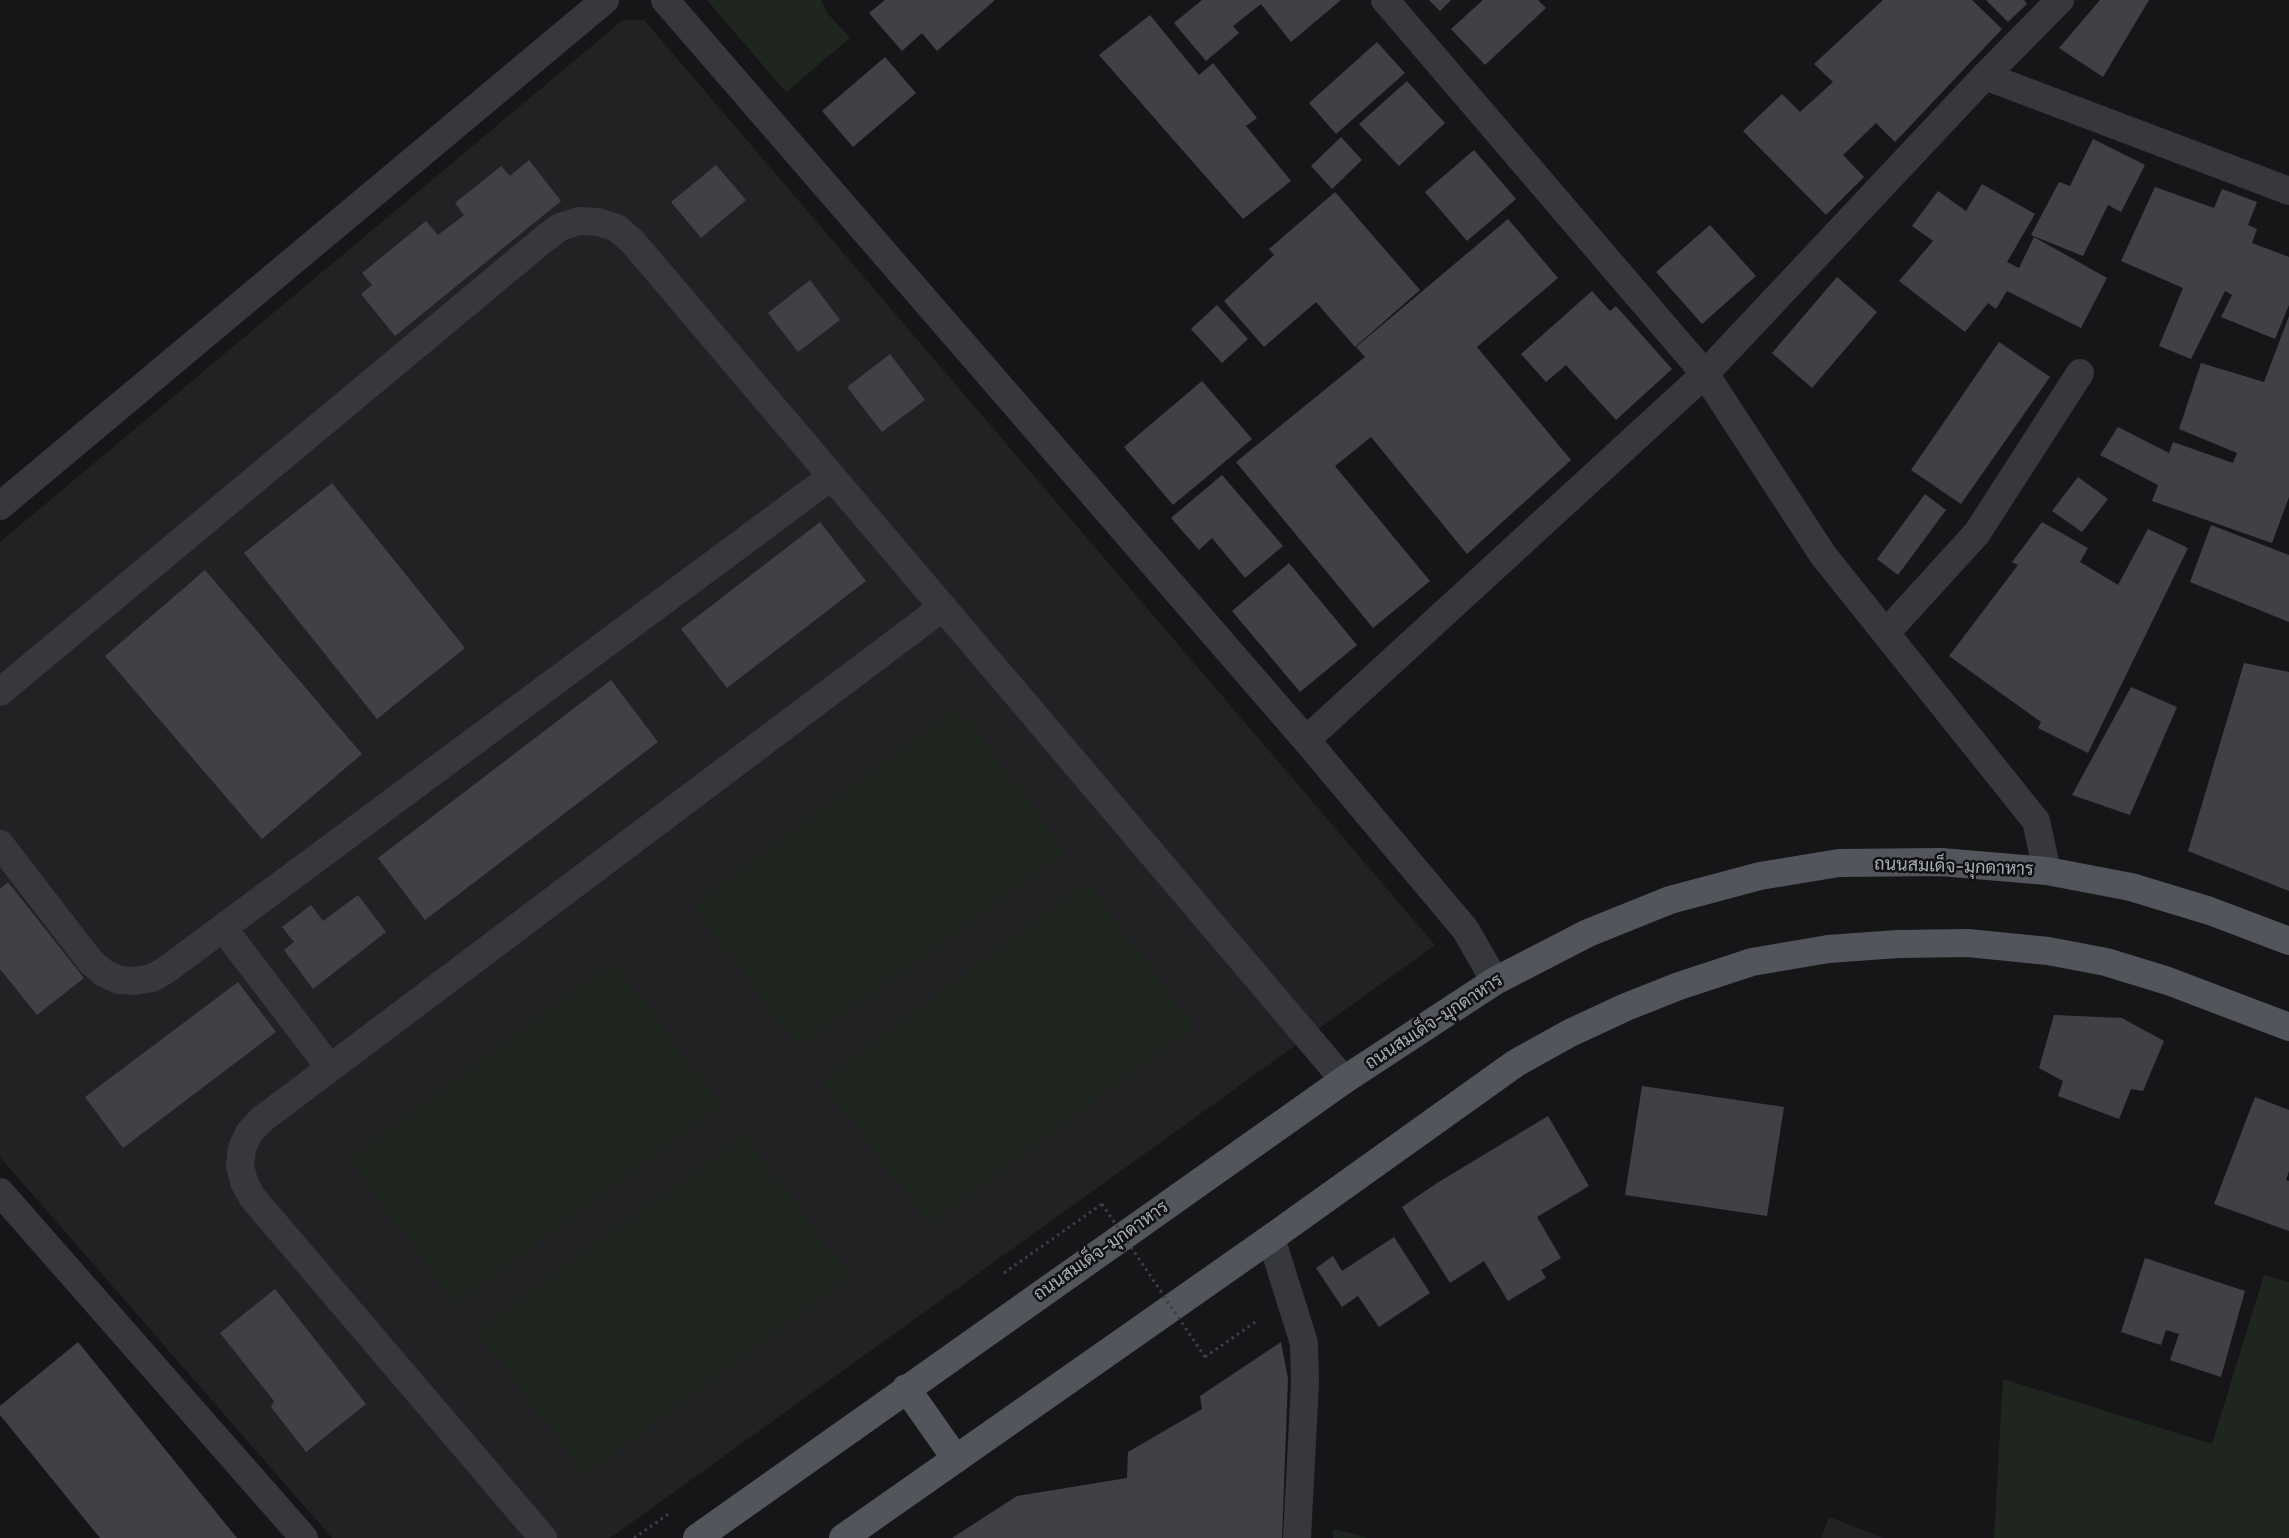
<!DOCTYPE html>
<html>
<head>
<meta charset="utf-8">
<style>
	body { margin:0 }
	canvas { display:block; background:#161618 }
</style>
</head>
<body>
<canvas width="2289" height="1538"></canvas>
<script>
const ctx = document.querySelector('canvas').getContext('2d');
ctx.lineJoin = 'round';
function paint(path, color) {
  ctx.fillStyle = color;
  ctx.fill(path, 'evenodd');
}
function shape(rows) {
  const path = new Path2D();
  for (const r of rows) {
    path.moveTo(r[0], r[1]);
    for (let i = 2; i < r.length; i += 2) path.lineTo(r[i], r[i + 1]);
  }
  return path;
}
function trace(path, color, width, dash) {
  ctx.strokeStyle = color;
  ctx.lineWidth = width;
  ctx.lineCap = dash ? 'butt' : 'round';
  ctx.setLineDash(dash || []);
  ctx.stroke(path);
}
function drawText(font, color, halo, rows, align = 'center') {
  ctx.font = font + ' Rubik,Sarabun,sans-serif';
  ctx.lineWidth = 5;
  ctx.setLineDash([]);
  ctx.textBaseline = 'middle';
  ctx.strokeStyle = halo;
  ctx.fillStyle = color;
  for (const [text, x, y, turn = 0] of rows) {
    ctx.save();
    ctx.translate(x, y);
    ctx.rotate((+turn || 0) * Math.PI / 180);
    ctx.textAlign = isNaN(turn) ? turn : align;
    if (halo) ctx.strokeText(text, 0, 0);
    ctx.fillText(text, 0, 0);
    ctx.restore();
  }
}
paint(shape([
	[623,20,644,20,1435,945,610,1538,332,1538,0,1157,0,542],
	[1829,1517,1883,1538,1821,1538]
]), '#222225');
paint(shape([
	[707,0,821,0,828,14,850,38,786,92],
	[958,707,1065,850,799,1048,692,905],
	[1087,883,1194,1026,929,1224,821,1081],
	[614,962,721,1106,456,1303,349,1161],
	[744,1134,850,1277,585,1475,478,1332],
	[2264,1275,2289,1282,2289,1538,1994,1538,2003,1379,2212,1444],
	[1333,1529,1369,1538,1333,1538]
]), '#1e261f');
paint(shape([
	[885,0,995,0,937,51,922,33,902,51,869,13],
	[1202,0,1341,0,1291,42,1261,4,1233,26,1239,33,1206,61,1174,23],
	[1429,0,1451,0,1440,11],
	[1483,0,1538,0,1546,8,1485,65,1451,29],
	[1883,0,1972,0,2002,29,1895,142,1876,123,1843,155,1864,177,1826,215,1743,131,1782,94,1800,112,1833,82,1814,64],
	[1986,0,2024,0,2027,4,2008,22],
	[2100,0,2149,0,2103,77,2059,48],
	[1150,15,1199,75,1213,63,1257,118,1246,126,1291,181,1243,219,1099,55],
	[1377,42,1405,73,1336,134,1309,103],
	[885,57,916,93,853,147,822,111],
	[1407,81,1445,123,1399,166,1359,124],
	[1341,137,1362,160,1332,189,1311,166],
	[2093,139,2145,165,2121,212,2108,205,2083,256,2031,235,2059,182,2070,186],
	[1474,150,1516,199,1467,241,1425,192],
	[529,160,561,201,395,336,361,294,372,285,362,273,426,221,438,235,464,215,455,203,501,166,510,176],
	[716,165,746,200,701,238,671,202],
	[1982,184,2035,214,2007,262,2019,268,2034,237,2107,278,2081,328,2007,291,1996,309,1988,303,1965,332,1899,281,1933,241,1912,226,1938,191,1966,211],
	[2155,187,2214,208,2222,189,2257,202,2248,225,2257,229,2252,243,2289,257,2289,305,2275,339,2221,317,2232,295,2225,291,2191,359,2159,346,2183,288,2121,261],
	[1335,192,1420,290,1355,347,1316,302,1264,347,1224,301,1274,255,1269,249],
	[1508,219,1558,278,1477,347,1571,460,1467,554,1371,437,1335,466,1430,581,1373,628,1236,462,1365,357,1356,347],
	[1710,225,1756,276,1702,324,1656,272],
	[1837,277,1877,312,1812,388,1772,353],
	[810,280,840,320,798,352,768,313],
	[1592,291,1610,311,1616,306,1672,369,1616,420,1566,365,1546,382,1521,354],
	[1217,305,1248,339,1222,363,1191,329],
	[2289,316,2289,497,2272,543,2152,501,2158,485,2100,455,2118,427,2169,453,2173,442,2233,463,2237,453,2179,429,2201,363,2264,382],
	[1999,342,2050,377,1961,504,1911,470],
	[890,354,925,400,882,432,847,387],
	[1202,381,1252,439,1173,505,1124,447],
	[1222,475,1283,546,1245,578,1212,538,1199,550,1171,518],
	[2078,477,2108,499,2082,532,2052,511],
	[332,483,465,648,377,719,244,553],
	[1925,494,1946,510,1898,575,1877,559],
	[820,522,866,581,727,688,681,629],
	[2042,522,2088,548,2080,562,2118,585,2148,529,2188,548,2088,753,2038,728,2041,722,1949,656,2018,565,2012,562],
	[2211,525,2289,555,2289,622,2190,582],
	[1289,563,1357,645,1300,692,1232,611],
	[205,570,362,754,262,839,105,656],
	[2244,663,2289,672,2289,891,2188,851],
	[611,680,658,742,425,920,378,858],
	[2131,687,2177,707,2130,815,2072,795],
	[8,882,84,978,37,1015,0,969,0,889],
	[358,895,386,932,313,989,284,950,294,942,282,927,311,905,323,921],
	[238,982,276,1032,123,1148,85,1097],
	[2054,1015,2122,1018,2164,1041,2143,1091,2131,1089,2119,1119,2058,1096,2063,1081,2039,1068],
	[1642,1086,1784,1107,1767,1216,1625,1195],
	[2255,1097,2289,1110,2289,1171,2286,1180,2289,1181,2289,1231,2214,1204],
	[1548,1116,1589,1186,1537,1217,1561,1258,1541,1270,1546,1278,1508,1301,1484,1261,1450,1283,1402,1207,1437,1183],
	[1394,1237,1430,1293,1379,1327,1358,1296,1342,1307,1316,1268,1333,1256,1342,1271],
	[2145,1258,2245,1291,2221,1377,2170,1360,2179,1334,2166,1330,2161,1345,2121,1332],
	[275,1289,366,1404,306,1452,271,1407,274,1401,220,1333],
	[78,1342,237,1538,100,1538,0,1415,0,1406],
	[1281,1342,1288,1379,1282,1538,952,1538,1017,1496,1127,1478,1128,1452,1202,1409,1200,1396]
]), '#404145');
trace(shape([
	[1004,1273,1102,1204],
	[1205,1357,1258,1320],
	[634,1538,670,1513]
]), '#3d3f44', 3, [2.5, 4]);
trace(shape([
	[665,0,1306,740,1465,929,1495,981],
	[1385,0,1705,374,1823,555,2036,821,2047,871],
	[1985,76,2289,191],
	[0,506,605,0],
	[1886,633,1977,533,2080,373],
	[0,692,544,239,560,227,579,221,598,222,617,228,632,241,1344,1080],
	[1306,740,1705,374,1985,76,2060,0],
	[0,844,91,962,104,973,119,980,135,981,152,978,166,970,832,476],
	[223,928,330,1068],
	[0,1192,304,1538],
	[1271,1238,1304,1343,1305,1383,1297,1538],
	[543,1538,252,1197,244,1182,240,1166,242,1148,249,1133,261,1120,943,607]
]), '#37383d', 28);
trace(shape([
	[906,1388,956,1459],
	[697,1538,1344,1080,1495,981,1588,933,1670,900,1760,876,1839,863,1941,862,2047,871,2131,887,2210,911,2289,941],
	[843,1538,1271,1238,1516,1063,1570,1033,1626,1007,1679,986,1752,962,1828,949,1898,944,1968,943,2048,951,2106,962,2168,981,2289,1027]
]), '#53555c', 28);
trace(shape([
	[1102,1204,1205,1357]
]), '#3d3f44', 3, [2.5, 4]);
drawText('18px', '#a8adb8', '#111113', [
	["ถนนสมเด็จ-มุกดาหาร",1954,867,2],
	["ถนนสมเด็จ-มุกดาหาร",1434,1022,-33],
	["ถนนสมเด็จ-มุกดาหาร",1101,1251,-35]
]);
</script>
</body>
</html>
